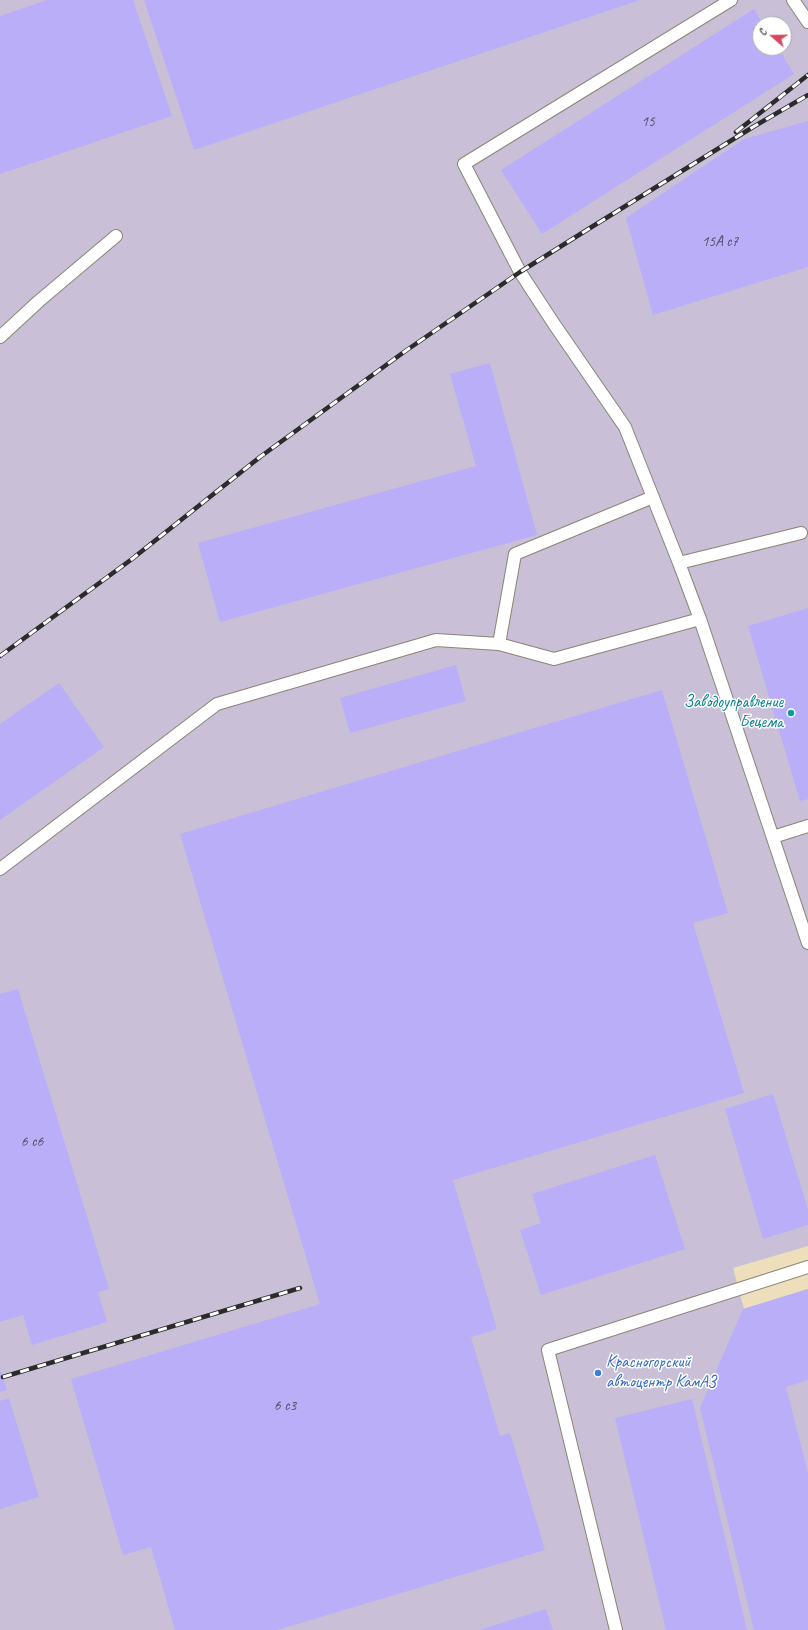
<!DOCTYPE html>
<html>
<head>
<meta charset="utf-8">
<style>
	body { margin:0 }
	#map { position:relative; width:808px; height:1630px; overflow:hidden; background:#eddebc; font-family:Caveat,sans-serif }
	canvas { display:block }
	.north { position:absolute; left:752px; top:16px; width:40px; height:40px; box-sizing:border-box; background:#fff; border:1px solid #aaa; border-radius:50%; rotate:290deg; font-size:11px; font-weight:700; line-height:16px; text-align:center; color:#2b2b2b }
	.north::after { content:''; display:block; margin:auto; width:14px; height:18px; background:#d1495b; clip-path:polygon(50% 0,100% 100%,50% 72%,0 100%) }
</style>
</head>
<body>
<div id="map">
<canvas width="808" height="1630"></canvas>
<div class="north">С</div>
</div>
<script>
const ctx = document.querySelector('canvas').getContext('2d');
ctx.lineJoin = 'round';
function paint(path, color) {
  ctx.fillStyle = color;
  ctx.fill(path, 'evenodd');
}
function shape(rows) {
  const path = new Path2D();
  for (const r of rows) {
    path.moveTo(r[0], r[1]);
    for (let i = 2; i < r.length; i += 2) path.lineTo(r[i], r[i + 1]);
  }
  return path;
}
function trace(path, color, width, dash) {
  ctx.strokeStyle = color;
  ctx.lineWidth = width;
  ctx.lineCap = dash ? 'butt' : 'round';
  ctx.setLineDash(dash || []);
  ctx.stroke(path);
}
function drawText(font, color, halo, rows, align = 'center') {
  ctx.font = font + ' Caveat,sans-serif';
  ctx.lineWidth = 3;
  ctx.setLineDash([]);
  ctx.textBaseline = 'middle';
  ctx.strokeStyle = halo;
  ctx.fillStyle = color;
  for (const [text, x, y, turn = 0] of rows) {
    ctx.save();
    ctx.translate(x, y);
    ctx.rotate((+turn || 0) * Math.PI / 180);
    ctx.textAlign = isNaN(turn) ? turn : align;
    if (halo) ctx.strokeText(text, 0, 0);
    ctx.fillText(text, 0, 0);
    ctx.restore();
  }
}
paint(shape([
	[0,0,808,0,808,1246,733,1268,744,1309,808,1289,808,1630,0,1630],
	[760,24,784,24,784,48,760,48]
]), '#c9bfd7');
paint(shape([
	[47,0,133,0,172,116,0,174,0,16],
	[144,0,640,0,194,150],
	[754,9,763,24,760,24,760,48,778,48,794,74,542,234,501,170],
	[808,121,808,267,653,315,626,218,744,139],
	[490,363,537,535,220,622,198,543,476,466,450,374],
	[808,608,808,799,800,801,748,626],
	[456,665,466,701,350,733,340,698],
	[59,683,104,747,0,820,0,724],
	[662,690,728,913,693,923,744,1093,453,1180,497,1329,471,1337,500,1436,510,1433,545,1550,277,1630,175,1630,151,1547,123,1555,71,1379,320,1304,180,834],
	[18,989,109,1289,98,1292,107,1322,32,1345,23,1315,0,1322,0,994],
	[773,1094,808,1210,808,1225,763,1239,725,1109],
	[655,1155,685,1249,541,1295,520,1230,541,1223,532,1194],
	[808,1289,808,1380,786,1387,808,1473,808,1630,754,1630,700,1408,743,1309],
	[0,1369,7,1390,0,1392],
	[9,1398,39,1497,0,1509,0,1401],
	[692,1399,747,1630,666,1630,615,1418],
	[546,1609,553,1630,479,1630]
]), '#baaef8');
const lane = shape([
	[793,0,808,22],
	[0,337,39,301,116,236],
	[801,533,679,563,700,619,808,943],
	[679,563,625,427,554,324,520,272,464,164,731,0],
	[499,644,515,554,653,497],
	[773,837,808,826],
	[0,869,217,704,436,640,499,644,554,659,700,619],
	[616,1630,548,1350,808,1267]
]);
trace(lane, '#8c8474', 14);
trace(lane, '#fff', 12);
const rail = shape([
	[736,132,808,75],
	[0,656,132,559,260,457,404,352,520,272,590,228,753,127,808,95],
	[3,1377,300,1288]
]);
trace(rail, '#2b2b2b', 4.5);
trace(rail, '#fff', 3, [9]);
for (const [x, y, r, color] of [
	[791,713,4,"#0f9aa8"],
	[598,1373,4,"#3f7fe0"]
]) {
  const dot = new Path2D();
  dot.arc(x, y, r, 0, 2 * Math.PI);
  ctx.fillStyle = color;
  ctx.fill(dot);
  trace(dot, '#fff', 1.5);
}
drawText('15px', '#4f4c5e', null, [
	["15",648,122],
	["15А с7",720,242],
	["6 c6",32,1142],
	["6 c3",285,1406]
]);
drawText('17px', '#0d838f', '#fff', [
	["Заводоуправление",783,703],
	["Бецема",783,723]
], 'right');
drawText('17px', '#366cbe', '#fff', [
	["Красногорский",606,1363],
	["автоцентр КамАЗ",606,1383]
], 'left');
</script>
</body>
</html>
